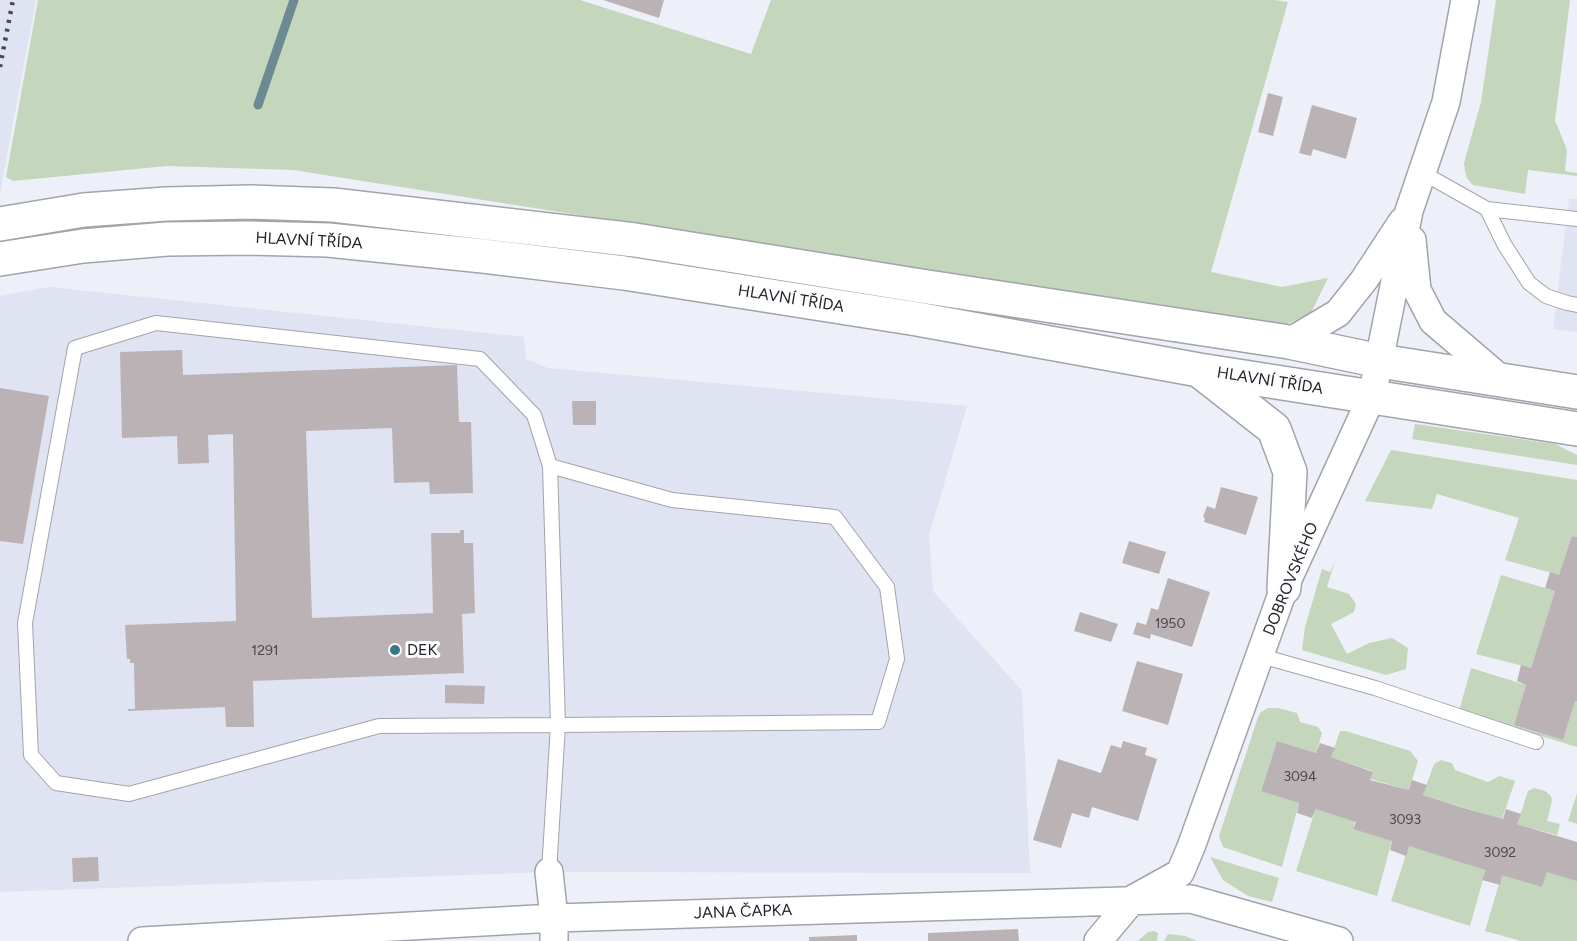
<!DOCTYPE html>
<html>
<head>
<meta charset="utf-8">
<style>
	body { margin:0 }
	canvas { display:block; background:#edf0f8 }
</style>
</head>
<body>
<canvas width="1577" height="941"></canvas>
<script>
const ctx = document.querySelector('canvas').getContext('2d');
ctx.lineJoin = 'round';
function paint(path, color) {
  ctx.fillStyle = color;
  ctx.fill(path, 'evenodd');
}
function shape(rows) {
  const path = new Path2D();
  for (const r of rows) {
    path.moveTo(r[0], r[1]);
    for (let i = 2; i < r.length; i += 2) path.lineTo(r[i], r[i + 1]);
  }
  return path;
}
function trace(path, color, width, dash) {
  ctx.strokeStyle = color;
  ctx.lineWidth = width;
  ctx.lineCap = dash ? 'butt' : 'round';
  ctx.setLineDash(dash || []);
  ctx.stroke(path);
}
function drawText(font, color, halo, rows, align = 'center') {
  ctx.font = font + ' Figtree,sans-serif';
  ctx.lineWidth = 6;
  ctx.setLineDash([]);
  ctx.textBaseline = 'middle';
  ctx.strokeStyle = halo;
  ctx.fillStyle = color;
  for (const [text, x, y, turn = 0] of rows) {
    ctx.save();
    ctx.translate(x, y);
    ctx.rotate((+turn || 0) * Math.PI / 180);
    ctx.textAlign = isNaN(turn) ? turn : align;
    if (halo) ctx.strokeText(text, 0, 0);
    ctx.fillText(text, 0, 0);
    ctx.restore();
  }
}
paint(shape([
	[0,0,36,0,0,193],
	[1569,199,1577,199,1577,332,1553,329],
	[49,287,524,337,526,359,548,368,967,406,929,535,933,591,1022,691,1030,873,549,872,0,892,0,296]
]), '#dfe3f2');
paint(shape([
	[38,0,580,0,751,54,771,0,1275,0,1288,2,1211,272,1282,287,1328,278,1311,313,1283,326,293,170,167,166,13,181,6,177],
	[1496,0,1570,0,1555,120,1567,150,1565,171,1577,173,1577,176,1528,170,1525,194,1473,185,1467,178,1465,171,1464,163,1481,102],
	[1415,424,1555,444,1577,455,1577,465,1412,439],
	[1391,450,1577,480,1577,537,1572,536,1559,575,1505,560,1519,518,1437,494,1432,509,1365,501],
	[1335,560,1327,587,1349,594,1356,604,1354,612,1331,624,1347,654,1369,643,1392,638,1408,648,1406,669,1386,675,1302,650,1305,627,1322,569,1330,572],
	[1501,575,1555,591,1531,668,1476,654],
	[1471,668,1526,685,1514,725,1563,740,1575,701,1577,701,1577,747,1459,711],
	[1268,708,1278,708,1297,713,1300,722,1318,727,1322,733,1316,753,1277,741,1261,790,1299,803,1282,867,1223,847,1219,836,1258,717,1261,712],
	[1340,731,1346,731,1410,751,1418,761,1409,790,1370,779,1372,771,1331,757],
	[1441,760,1452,763,1455,770,1488,782,1499,776,1515,781,1502,819,1423,795,1434,764],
	[1534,788,1545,791,1551,796,1552,801,1547,821,1560,824,1557,835,1517,824,1528,791],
	[1577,793,1577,824,1568,821],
	[1316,808,1355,821,1353,829,1392,840,1377,896,1296,871],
	[1409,845,1486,869,1470,926,1391,901],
	[1210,857,1279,878,1272,902,1248,896,1223,880],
	[1547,871,1577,880,1577,941,1521,941,1485,931,1502,874,1542,887],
	[1154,931,1158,933,1157,941,1138,941,1148,932],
	[1168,934,1185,936,1197,941,1164,941]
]), '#c4d6bb');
trace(shape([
	[258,105,294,0]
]), '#6c8a91', 9);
paint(shape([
	[603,0,664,0,659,18],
	[1268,93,1283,97,1273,136,1258,132],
	[1312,105,1357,118,1346,159,1313,149,1311,156,1299,153],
	[182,350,183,375,457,365,459,422,471,422,473,493,430,494,429,482,394,483,392,428,306,431,312,618,433,613,431,533,460,533,460,530,464,530,464,543,473,543,475,613,462,614,464,673,253,681,254,727,226,727,225,707,128,711,128,709,135,709,134,663,130,663,130,659,127,659,125,625,236,621,233,434,208,435,209,463,178,464,177,436,122,438,120,352],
	[0,388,49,396,23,544,0,541],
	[572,401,596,401,596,425,573,425],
	[1221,487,1258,497,1246,535,1204,522,1205,518,1203,517,1207,506,1215,509],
	[1572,536,1577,537,1577,701,1575,701,1563,740,1514,725,1526,685,1517,681,1521,665,1531,668,1555,591,1545,588,1550,572,1559,575],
	[1129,541,1166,552,1159,574,1122,563],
	[1168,578,1210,592,1192,647,1151,634,1150,639,1133,634,1137,622,1146,625,1151,608,1158,610],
	[1080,612,1118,624,1111,642,1074,631],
	[1137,661,1183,674,1168,725,1122,711],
	[445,685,485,686,484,704,445,703],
	[1123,741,1147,748,1145,755,1157,759,1138,821,1092,807,1089,818,1072,813,1061,848,1033,840,1058,759,1101,773,1111,745,1121,748],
	[1277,741,1316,753,1320,743,1335,748,1331,757,1373,772,1370,780,1409,790,1412,780,1427,785,1423,795,1464,808,1503,819,1506,809,1521,814,1517,824,1577,842,1577,881,1547,872,1542,887,1502,875,1500,885,1482,880,1486,870,1447,858,1409,846,1406,856,1390,850,1392,841,1353,829,1356,822,1316,809,1312,818,1297,813,1299,803,1261,791],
	[98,857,99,881,73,882,72,858],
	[1018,929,1019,941,928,941,928,933],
	[857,935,857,941,809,941,809,937]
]), '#bbb2b6');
const service = shape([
	[1423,173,1487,209,1577,219],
	[1487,209,1504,244,1529,283,1546,296,1567,303,1577,305],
	[1261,656,1375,688,1536,742],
	[549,872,558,725,550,466,534,415,480,359,156,323,75,348,25,623,31,755,56,783,129,794,379,726,558,725,878,722,897,659,887,587,835,517,672,500,550,466]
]);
const minor = shape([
	[1412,240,1417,290,1433,321,1502,380],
	[1289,342,1338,313,1364,280,1402,222],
	[549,872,554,918,554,941],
	[142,941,554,918,1191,899,1339,941],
	[1098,941,1133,899,1180,873,1191,847,1284,588,1372,396,1409,211,1446,102,1465,0]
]);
const secondary = shape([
	[0,224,84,210,166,204,250,202,333,205,635,240,921,286,1289,342,1380,361,1577,392],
	[0,259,83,246,167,239,248,238,328,240,483,256,624,273,917,319,1199,370,1577,429],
	[1200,371,1274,429,1290,472,1284,588]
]);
trace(service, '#a2a4ab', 16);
trace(minor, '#a2a4ab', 30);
trace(secondary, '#a2a4ab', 36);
trace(service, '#fff', 14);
trace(minor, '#fff', 27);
trace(secondary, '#fff', 33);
trace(shape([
	[0,67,13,0]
]), '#484a4e', 4.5, [3, 6]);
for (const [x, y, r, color] of [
	[395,650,6,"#36768a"]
]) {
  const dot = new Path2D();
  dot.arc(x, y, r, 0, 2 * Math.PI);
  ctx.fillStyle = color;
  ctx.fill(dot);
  trace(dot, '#fdfdff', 2);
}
drawText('14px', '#49484b', null, [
	["1950",1170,624],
	["1291",265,651],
	["3094",1300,777],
	["3093",1405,820],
	["3092",1500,853]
]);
drawText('16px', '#232427', '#fdfdff', [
	["HLAVNÍ TŘÍDA",309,241,3],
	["HLAVNÍ TŘÍDA",791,299,9],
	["HLAVNÍ TŘÍDA",1270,381,9],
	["DOBROVSKÉHO",1291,579,-68],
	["JANA ČAPKA",743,912,-2]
]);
drawText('16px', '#232427', '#fdfdff', [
	["DEK",407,650]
], 'left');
</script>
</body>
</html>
